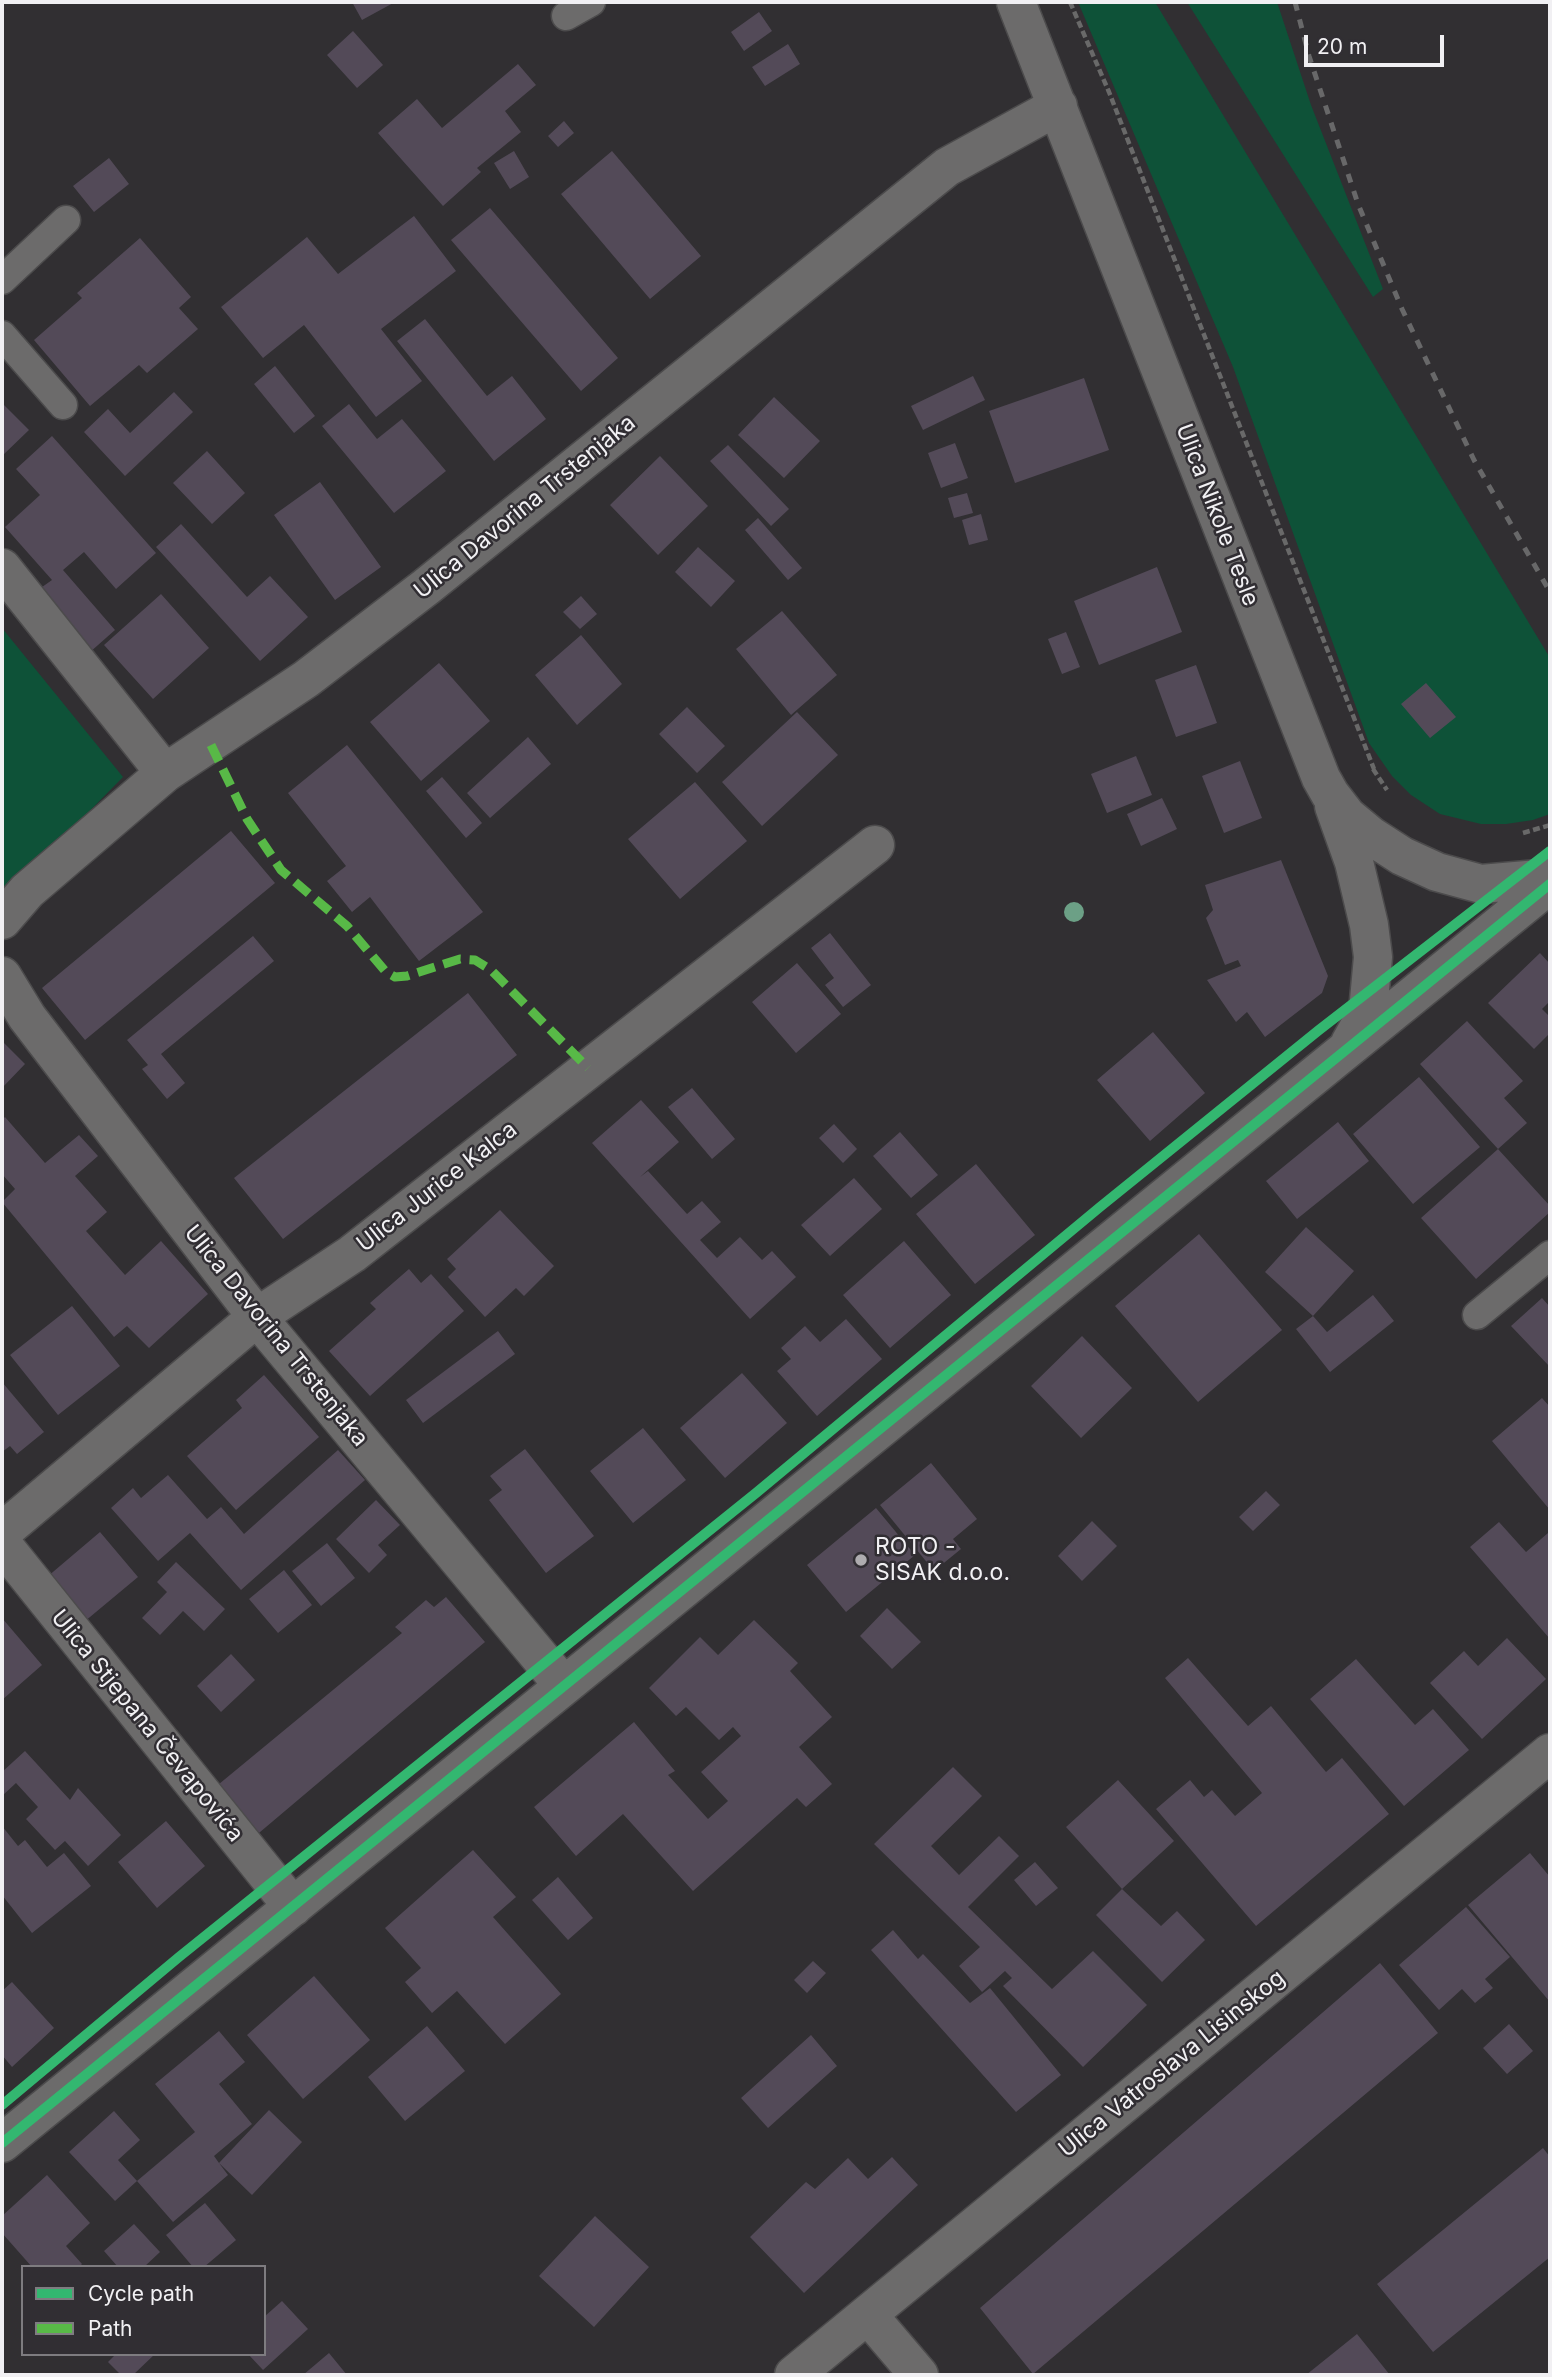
<!DOCTYPE html>
<html>
<head>
<meta charset="utf-8">
<style>
	body { margin:0 }
	#map { position:relative; width:1552px; height:2377px; overflow:hidden; background:#312f32; font-family:Inter,sans-serif }
	canvas { display:block }
	.frame { position:absolute; inset:0; border:4px solid #f1f0f3; pointer-events:none }
	.legend { position:absolute; left:21px; top:2265px; width:245px; height:91px; box-sizing:border-box; background:#312e33; border:2px solid #7e7c80; margin:0; padding:9px 12px; list-style:none; font-size:21px; color:#f1f0f3 }
	.legend li { display:flex; align-items:center; gap:14px; height:35px }
	.legend b { width:35px; border:2px solid #7e7c80 }
	.scale { position:absolute; left:1304px; top:35px; width:140px; height:32px; box-sizing:border-box; border:4px solid #f1f0f3; border-top:0; padding-left:9px; font-size:21px; line-height:24px; white-space:nowrap; color:#f1f0f3; -webkit-text-stroke:5px #312e33; paint-order:stroke }
</style>
</head>
<body>
<div id="map">
<canvas width="1552" height="2377"></canvas>
<div class="frame"></div>
<ul class="legend">
<li><b style="height:9px;background:#33b770"></b>Cycle path</li>
<li><b style="height:9px;background:#58b947"></b>Path</li>
</ul>
<div class="scale">20 m</div>
</div>
<script>
const ctx = document.querySelector('canvas').getContext('2d');
ctx.lineJoin = 'round';
function paint(path, color) {
  ctx.fillStyle = color;
  ctx.fill(path, 'evenodd');
}
function shape(rows) {
  const path = new Path2D();
  for (const r of rows) {
    path.moveTo(r[0], r[1]);
    for (let i = 2; i < r.length; i += 2) path.lineTo(r[i], r[i + 1]);
  }
  return path;
}
function trace(path, color, width, dash) {
  ctx.strokeStyle = color;
  ctx.lineWidth = width;
  ctx.lineCap = dash ? 'butt' : 'round';
  ctx.setLineDash(dash || []);
  ctx.stroke(path);
}
function drawText(font, color, halo, rows, align = 'center') {
  ctx.font = font + ' Inter,sans-serif';
  ctx.lineWidth = 5;
  ctx.setLineDash([]);
  ctx.textBaseline = 'middle';
  ctx.strokeStyle = halo;
  ctx.fillStyle = color;
  for (const [text, x, y, turn = 0] of rows) {
    ctx.save();
    ctx.translate(x, y);
    ctx.rotate((+turn || 0) * Math.PI / 180);
    ctx.textAlign = isNaN(turn) ? turn : align;
    if (halo) ctx.strokeText(text, 0, 0);
    ctx.fillText(text, 0, 0);
    ctx.restore();
  }
}
paint(shape([
	[1078,2,1155,2,1550,658,1550,814,1533,820,1506,824,1481,824,1440,814,1411,795,1392,776,1369,743,1233,367],
	[1187,2,1277,2,1311,105,1383,289,1373,297],
	[2,628,123,777,2,900]
]), '#0e5238');
paint(shape([
	[352,2,395,2,362,20],
	[759,12,772,31,744,51,731,32],
	[353,31,383,65,357,88,327,55],
	[788,44,800,64,765,86,752,67],
	[518,64,536,85,505,111,521,132,477,168,481,172,443,206,378,133,417,99,442,128],
	[564,121,574,133,558,147,548,136],
	[514,151,529,177,510,189,494,163],
	[612,151,701,256,650,299,561,194],
	[109,158,129,184,94,212,73,186],
	[490,208,618,358,581,391,451,240],
	[414,216,456,271,381,329,422,381,376,417,304,325,263,358,221,307,307,237,338,274],
	[140,238,191,297,179,308,198,329,147,373,139,365,90,406,34,340,82,298,77,293],
	[425,319,487,396,512,376,546,419,494,461,397,341],
	[275,366,315,416,294,433,254,384],
	[973,376,985,400,923,430,911,406],
	[1084,378,1109,450,1015,483,989,411],
	[174,392,193,412,125,476,84,432,108,409,130,433],
	[774,397,820,441,784,478,738,435],
	[2,403,29,430,2,456],
	[349,404,377,439,402,419,446,471,394,513,322,426],
	[52,436,156,553,116,589,84,552,63,570,115,630,89,653,35,592,52,580,5,527,40,495,16,469],
	[955,443,968,478,941,488,928,453],
	[728,445,789,509,771,526,710,461],
	[207,451,245,493,212,524,173,483],
	[660,456,708,506,658,555,610,505],
	[320,482,381,567,335,600,274,515],
	[967,493,973,513,954,518,948,498],
	[981,514,988,540,969,545,962,520],
	[758,518,802,568,788,580,745,530],
	[181,524,247,597,270,576,308,617,260,661,156,547],
	[698,547,735,581,711,607,675,572],
	[1157,567,1182,632,1099,665,1074,601],
	[161,594,209,648,153,699,104,645],
	[581,596,597,614,580,629,563,612],
	[782,611,837,675,791,715,736,649],
	[1066,632,1080,667,1062,674,1048,639],
	[581,635,622,684,577,725,535,675],
	[439,663,490,721,421,781,370,722],
	[1196,665,1217,723,1176,737,1155,680],
	[1426,683,1456,717,1430,738,1401,704],
	[687,707,725,746,697,773,659,734],
	[797,712,838,755,762,826,722,782],
	[528,737,551,764,490,818,467,793],
	[347,745,483,912,419,961,370,897,352,912,327,881,346,866,288,793],
	[1136,756,1152,795,1107,813,1091,774],
	[1240,761,1262,818,1224,833,1202,776],
	[442,777,482,823,466,838,426,791],
	[695,782,747,841,680,899,628,839],
	[1162,798,1177,829,1141,846,1127,814],
	[231,831,275,883,85,1040,42,988],
	[1281,860,1328,976,1322,993,1265,1037,1247,1012,1236,1022,1207,980,1241,966,1238,960,1225,965,1206,918,1213,910,1205,885],
	[830,933,871,985,843,1007,825,985,834,978,811,948],
	[253,936,274,961,161,1054,185,1083,167,1099,142,1069,148,1065,127,1040],
	[1540,953,1550,964,1550,1001,1542,1009,1550,1017,1550,1033,1534,1049,1488,1003],
	[797,963,841,1014,796,1053,752,1002],
	[468,993,517,1055,283,1239,234,1178],
	[1467,1021,1523,1081,1504,1098,1527,1123,1498,1149,1420,1064],
	[1153,1032,1205,1093,1150,1141,1097,1080],
	[2,1041,25,1064,2,1088],
	[1419,1077,1480,1147,1413,1204,1353,1134],
	[692,1088,735,1139,712,1159,668,1107],
	[641,1100,679,1142,640,1177,648,1171,687,1214,702,1201,721,1222,700,1240,717,1258,740,1237,762,1260,772,1251,796,1277,750,1319,592,1143],
	[5,1117,45,1163,79,1135,98,1156,75,1176,107,1212,86,1231,125,1275,161,1241,208,1294,149,1348,127,1326,114,1337,2,1202,15,1189,2,1174,2,1120],
	[1338,1122,1369,1161,1297,1219,1266,1181],
	[834,1124,857,1149,843,1163,819,1138],
	[900,1132,938,1175,911,1198,873,1156],
	[1498,1149,1550,1206,1550,1212,1476,1279,1421,1218],
	[976,1164,1035,1235,975,1284,916,1214],
	[854,1178,882,1209,830,1256,801,1225],
	[500,1210,554,1266,524,1296,516,1288,485,1317,448,1277,456,1269,447,1259],
	[1306,1227,1354,1271,1313,1316,1265,1272],
	[1199,1234,1282,1330,1198,1402,1115,1306],
	[904,1241,951,1295,890,1348,843,1295],
	[409,1269,421,1283,431,1274,464,1311,370,1396,329,1351,376,1309,370,1303],
	[1373,1295,1394,1321,1330,1372,1296,1329,1313,1316,1327,1332],
	[1542,1298,1550,1307,1550,1367,1511,1326],
	[72,1306,120,1366,58,1415,10,1355],
	[846,1319,882,1359,817,1416,777,1371,791,1359,781,1348,805,1326,820,1342],
	[498,1331,515,1354,423,1423,406,1400],
	[1082,1336,1132,1388,1081,1438,1031,1386],
	[742,1373,787,1423,725,1478,680,1428],
	[264,1375,319,1437,236,1510,187,1456,242,1408,236,1400],
	[2,1382,44,1432,17,1454,10,1446,2,1452],
	[1542,1398,1550,1407,1550,1510,1492,1441],
	[643,1428,686,1480,633,1523,590,1471],
	[525,1449,594,1536,546,1573,489,1500,502,1490,490,1476],
	[338,1450,365,1480,241,1590,190,1533,158,1561,111,1508,133,1488,141,1498,168,1475,207,1519,221,1507,244,1534],
	[931,1463,977,1519,953,1539,961,1549,934,1571,880,1505],
	[1266,1491,1280,1505,1253,1531,1239,1517],
	[376,1500,400,1525,378,1545,387,1555,369,1573,336,1539],
	[876,1508,915,1555,846,1612,807,1565],
	[1092,1521,1117,1546,1082,1581,1058,1556],
	[1499,1522,1526,1552,1548,1533,1550,1535,1550,1639,1470,1547],
	[100,1532,138,1577,84,1622,47,1577],
	[327,1543,355,1578,321,1606,292,1571],
	[176,1562,225,1609,204,1631,183,1611,160,1635,142,1618,167,1592,157,1582],
	[284,1570,312,1605,278,1633,249,1599],
	[446,1597,485,1642,253,1838,213,1789,402,1633,395,1627,426,1600,434,1607],
	[887,1608,921,1642,892,1669,860,1636],
	[2,1618,42,1665,2,1700],
	[754,1620,798,1663,790,1671,832,1717,799,1747,832,1784,806,1807,797,1798,693,1891,623,1814,576,1856,534,1807,634,1722,675,1771,668,1775,708,1819,728,1801,701,1772,741,1736,733,1727,719,1740,686,1707,676,1716,649,1688,700,1637,718,1655],
	[1507,1638,1546,1679,1482,1739,1430,1683,1464,1651,1478,1666],
	[231,1654,255,1680,221,1712,197,1686],
	[1188,1658,1248,1726,1271,1706,1326,1772,1342,1758,1389,1814,1256,1926,1156,1809,1190,1780,1204,1797,1212,1790,1235,1816,1262,1793,1165,1678],
	[1356,1659,1415,1725,1433,1709,1469,1750,1404,1806,1310,1699],
	[25,1751,70,1800,78,1788,121,1835,88,1866,65,1841,55,1850,26,1819,38,1807,16,1783,2,1796,2,1772],
	[953,1767,982,1796,931,1846,959,1875,999,1836,1019,1856,968,1907,1052,1989,1093,1951,1147,2005,1083,2067,1003,1986,1012,1978,1005,1971,982,1992,959,1966,980,1947,874,1844],
	[1118,1780,1174,1841,1122,1889,1066,1827],
	[166,1821,205,1866,157,1908,118,1862],
	[2,1826,18,1846,25,1840,47,1867,64,1853,91,1886,32,1933,2,1895],
	[473,1850,516,1897,493,1917,561,1994,505,2044,457,1991,432,2013,405,1982,421,1968,385,1928],
	[1530,1853,1550,1877,1550,2002,1468,1905],
	[1035,1862,1058,1888,1036,1906,1014,1880],
	[558,1877,593,1918,568,1940,532,1900],
	[1122,1889,1161,1926,1177,1911,1205,1940,1162,1982,1096,1915],
	[1466,1907,1510,1957,1485,1979,1493,1988,1475,2003,1462,1989,1439,2010,1399,1965],
	[893,1930,918,1959,923,1954,970,2003,990,1988,1061,2075,1016,2112,871,1950],
	[813,1961,826,1973,807,1993,794,1980],
	[1380,1963,1438,2033,1033,2374,980,2308],
	[314,1976,370,2040,303,2099,247,2035],
	[12,1982,54,2028,12,2067,2,2055,2,1991],
	[1509,2024,1533,2051,1507,2074,1483,2048],
	[427,2026,465,2071,405,2121,368,2077],
	[219,2031,245,2062,219,2084,252,2124,214,2156,219,2163,269,2110,302,2142,252,2195,219,2163,228,2175,173,2222,137,2181,195,2132,155,2084],
	[811,2035,837,2066,768,2128,741,2098],
	[114,2111,140,2140,118,2160,137,2181,115,2201,69,2152],
	[1543,2148,1550,2157,1550,2257,1433,2352,1377,2284],
	[892,2157,918,2185,804,2293,750,2237,806,2182,815,2189,848,2158,868,2179],
	[47,2175,90,2223,66,2246,82,2264,79,2267,32,2267,2,2233,2,2216],
	[205,2203,236,2240,204,2267,193,2267,166,2235],
	[595,2216,649,2267,594,2327,539,2276],
	[134,2224,160,2252,144,2267,118,2267,104,2251],
	[282,2301,308,2329,263,2370,248,2354,264,2354,264,2317],
	[1357,2334,1390,2375,1306,2375],
	[329,2353,347,2375,303,2375],
	[116,2354,155,2354,133,2375,121,2375,108,2362]
]), '#534a58');
const service = shape([
	[566,16,591,2],
	[2,280,66,220],
	[2,335,63,405],
	[1477,1315,1550,1255]
]);
const minor = shape([
	[1016,2,1321,778,1330,794,1347,816,1371,836,1402,856,1437,872,1481,884,1550,878],
	[2,568,165,773],
	[1334,806,1354,862,1369,925,1373,957,1368,1011,1350,1043],
	[2,920,27,891,165,773,306,679,426,587,947,167,1058,106],
	[2,976,27,1017,257,1317,564,1686],
	[2,1532,257,1317,352,1254,875,845],
	[2,1544,293,1907],
	[2,2143,1550,884],
	[868,2315,919,2375],
	[794,2375,1550,1753]
]);
trace(service, '#4c4b4c', 31);
trace(minor, '#4c4b4c', 41);
trace(shape([
	[1070,2,1109,92,1374,769],
	[1373,769,1387,790],
	[1523,833,1550,825]
]), '#696969', 4.5, [7, 3.5]);
trace(service, '#6c6b6b', 28);
trace(minor, '#6c6b6b', 38);
trace(shape([
	[1295,2,1309,56,1358,204,1402,309,1474,460,1550,592]
]), '#686869', 5, [9, 9]);
trace(shape([
	[211,745,247,819,281,870,347,926,386,972,395,977,407,976,460,959,475,960,491,970,588,1068]
]), '#58b947', 9, [18, 9]);
trace(shape([
	[2,2105,179,1957,756,1493,1100,1207,1319,1030,1550,851],
	[2,2143,1550,884]
]), '#33b770', 10);
ctx.fillStyle = '#6ca086';
for (const [x, y] of [
	[1074,912]
]) {
  ctx.beginPath();
  ctx.arc(x, y, 10, 0, 2 * Math.PI);
  ctx.fill();
}
for (const [x, y, r, color] of [
	[861,1560,7,"#aeacaf"]
]) {
  const dot = new Path2D();
  dot.arc(x, y, r, 0, 2 * Math.PI);
  ctx.fillStyle = color;
  ctx.fill(dot);
  trace(dot, '#312e33', 2.5);
}
drawText('23px', '#f1f0f3', '#312e33', [
	["Ulica Davorina Trstenjaka",525,507,-39],
	["Ulica Nikole Tesle",1217,515,69],
	["Ulica Jurice Kalca",437,1187,-38],
	["Ulica Davorina Trstenjaka",276,1336,51],
	["Ulica Stjepana Čevapovića",147,1726,51],
	["Ulica Vatroslava Lisinskog",1172,2064,-39]
]);
drawText('23px', '#f1f0f3', '#312e33', [
	["ROTO -",875,1547],
	["SISAK d.o.o.",875,1573]
], 'left');
</script>
</body>
</html>
